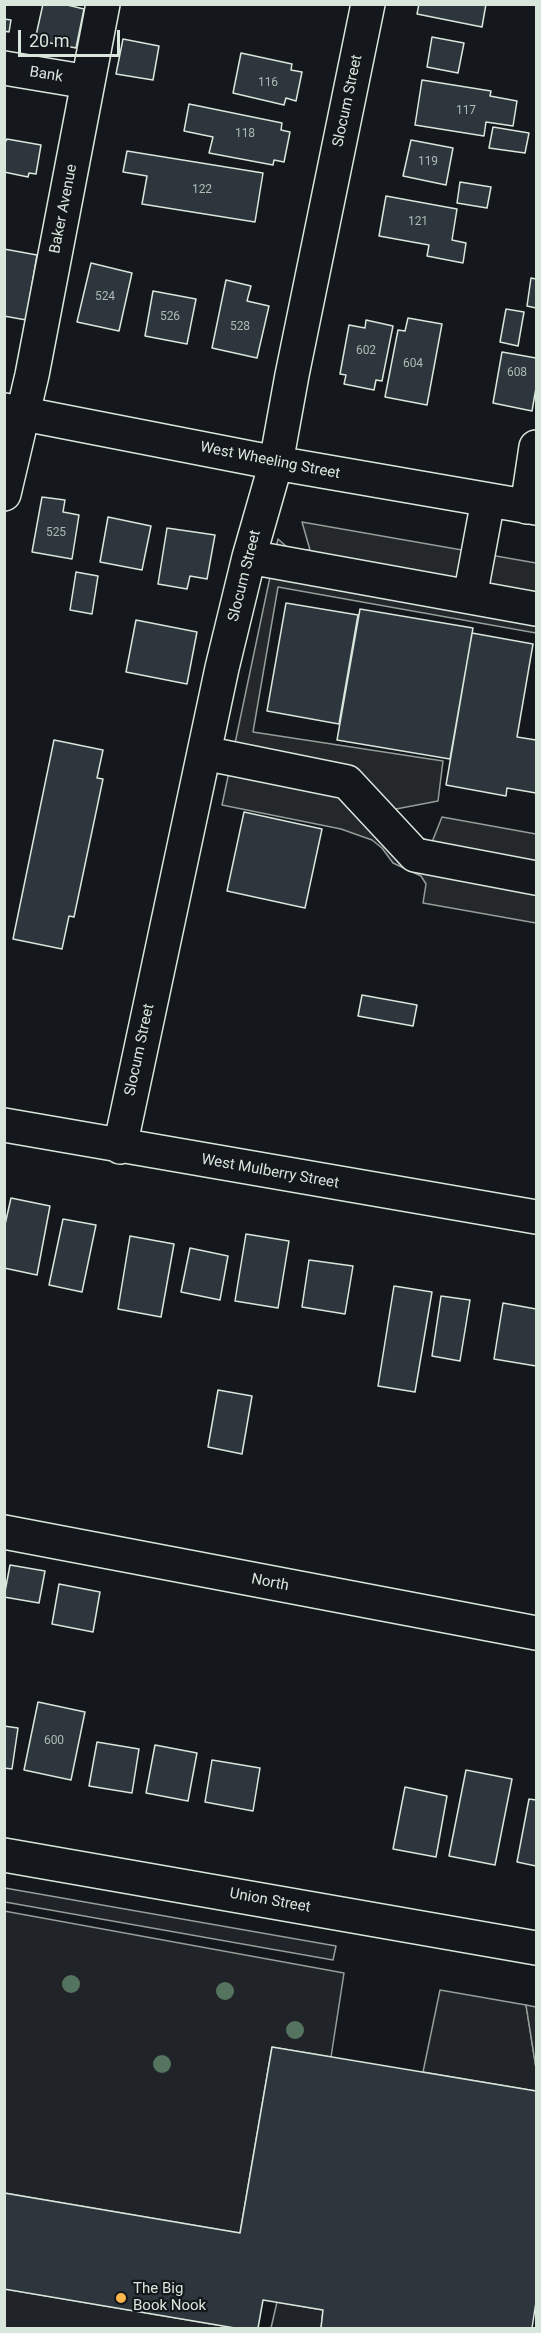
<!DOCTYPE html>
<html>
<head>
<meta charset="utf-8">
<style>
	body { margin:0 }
	#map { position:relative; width:541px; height:2333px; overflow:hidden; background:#14181c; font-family:Roboto,sans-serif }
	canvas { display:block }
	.frame { position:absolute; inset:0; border:6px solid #d8e6dc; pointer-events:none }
	.scale { position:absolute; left:18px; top:30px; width:102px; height:27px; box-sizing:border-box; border:3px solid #d8e6dc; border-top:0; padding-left:8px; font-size:18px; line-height:21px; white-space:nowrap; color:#d8e6dc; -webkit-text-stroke:4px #14181c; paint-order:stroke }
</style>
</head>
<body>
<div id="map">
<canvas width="541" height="2333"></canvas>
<div class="frame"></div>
<div class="scale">20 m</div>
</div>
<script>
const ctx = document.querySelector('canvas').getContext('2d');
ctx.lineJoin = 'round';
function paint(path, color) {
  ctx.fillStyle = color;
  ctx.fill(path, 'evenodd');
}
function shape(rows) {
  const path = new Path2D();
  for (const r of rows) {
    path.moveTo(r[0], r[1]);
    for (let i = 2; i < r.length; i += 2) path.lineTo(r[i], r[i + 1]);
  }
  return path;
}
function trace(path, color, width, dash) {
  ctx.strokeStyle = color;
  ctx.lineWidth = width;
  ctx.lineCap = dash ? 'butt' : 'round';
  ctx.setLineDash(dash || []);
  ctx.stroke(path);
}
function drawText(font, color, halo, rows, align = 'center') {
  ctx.font = font + ' Roboto,sans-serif';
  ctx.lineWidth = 4.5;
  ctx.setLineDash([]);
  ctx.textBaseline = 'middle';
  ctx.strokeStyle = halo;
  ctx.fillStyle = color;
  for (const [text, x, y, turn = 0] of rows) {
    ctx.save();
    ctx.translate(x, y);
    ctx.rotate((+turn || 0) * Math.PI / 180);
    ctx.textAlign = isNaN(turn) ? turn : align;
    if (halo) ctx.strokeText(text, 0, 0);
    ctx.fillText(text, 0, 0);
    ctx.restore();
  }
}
const green = shape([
	[5,1888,336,1946,333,1960,5,1902,5,1888],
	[4,1911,344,1973,331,2057,272,2047,240,2233,5,2193,4,1911],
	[440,1990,526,2005,536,2068,536,2091,423,2072,440,1990],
	[5,2289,235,2328,5,2328,5,2289],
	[277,2302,323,2310,321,2328,271,2328,277,2302]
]);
paint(green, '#202428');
trace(green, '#939e99', 1.5);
const parking = shape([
	[302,522,536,563,536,633,278,587,253,732,443,761,438,801,396,809,403,825,416,836,432,842,442,817,536,834,536,923,423,903,426,884,421,876,393,863,382,848,372,840,341,829,222,805,278,539,287,547,296,550,310,550,302,522],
	[526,2005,536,2007,536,2068,526,2005]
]);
paint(parking, '#24282b');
trace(parking, '#939e99', 1.5);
const building = shape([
	[43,4,63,4,84,9,76,48,35,40,43,4],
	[419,4,486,4,482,27,417,14,419,4],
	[4,19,11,20,9,32,4,31,4,19],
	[432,37,464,43,458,73,427,67,432,37],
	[123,39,159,46,153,80,116,74,123,39],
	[241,53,292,64,291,70,302,72,296,101,286,98,284,105,233,93,241,53],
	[422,80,491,91,490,96,517,101,513,126,486,122,484,136,415,125,422,80],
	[189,104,282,123,281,130,290,132,284,162,274,160,273,165,209,153,213,137,184,131,189,104],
	[493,127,529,133,525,153,489,148,493,127],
	[7,139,41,145,36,174,29,173,28,177,4,172,4,144,7,139],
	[411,140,453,148,446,185,403,176,411,140],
	[127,151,263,173,255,222,142,204,147,176,123,172,127,151],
	[460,182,491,187,487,208,457,203,460,182],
	[386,196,457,209,452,240,466,243,463,263,427,256,429,245,379,236,386,196],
	[4,249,37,255,26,320,4,316,4,249],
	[91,263,132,273,119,331,77,322,91,263],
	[531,278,536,279,536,308,527,306,531,278],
	[226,280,251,286,247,301,269,306,257,358,212,348,226,280],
	[153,291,196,299,187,344,145,336,153,291],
	[506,309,524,312,518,346,500,342,506,309],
	[408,318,442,324,427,405,385,397,398,330,405,331,408,318],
	[366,320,393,326,382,381,376,380,374,390,344,384,346,375,340,374,349,325,365,328,366,320],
	[502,352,536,358,536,388,532,411,493,403,502,352],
	[42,497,65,500,63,512,79,515,72,559,32,552,42,497],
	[108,517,151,526,142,570,100,562,108,517],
	[167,528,215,535,207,579,190,576,187,589,158,584,167,528],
	[76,572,98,576,92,614,70,610,76,572],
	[286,603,358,615,339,724,267,711,286,603],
	[360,609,473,628,450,759,337,740,360,609],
	[136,620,197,632,187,684,126,672,136,620],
	[472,633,533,644,517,737,536,740,536,793,507,788,506,796,446,785,472,633],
	[54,740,103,750,97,778,103,779,74,917,69,916,62,949,13,939,54,740],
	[244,812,322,829,305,908,227,891,244,812],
	[362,995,417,1005,413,1026,358,1016,362,995],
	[11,1198,50,1206,37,1275,4,1268,4,1229,11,1198],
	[63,1219,96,1225,82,1292,49,1285,63,1219],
	[246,1234,289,1241,278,1308,235,1301,246,1234],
	[130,1236,174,1244,161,1317,118,1309,130,1236],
	[190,1248,228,1256,220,1300,181,1292,190,1248],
	[309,1260,353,1266,345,1314,302,1307,309,1260],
	[394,1286,432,1292,415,1392,378,1386,394,1286],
	[441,1296,470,1300,460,1361,432,1356,441,1296],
	[503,1303,536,1309,536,1366,494,1359,503,1303],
	[218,1390,252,1396,242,1454,208,1447,218,1390],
	[10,1565,45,1571,39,1603,4,1597,10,1565],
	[59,1584,100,1592,93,1632,52,1624,59,1584],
	[38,1702,85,1712,71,1780,24,1770,38,1702],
	[4,1726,18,1728,12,1769,4,1768,4,1726],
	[97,1742,139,1749,132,1793,89,1786,97,1742],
	[155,1745,197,1753,188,1801,146,1793,155,1745],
	[212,1760,260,1768,253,1811,205,1802,212,1760],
	[466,1770,512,1779,495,1865,449,1856,466,1770],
	[405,1787,447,1796,436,1857,393,1849,405,1787],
	[529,1799,536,1800,536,1866,517,1862,529,1799],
	[272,2047,536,2091,536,2302,532,2328,321,2328,323,2310,263,2300,258,2328,235,2328,4,2289,4,2193,240,2233,272,2047]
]);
paint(building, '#2c363c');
trace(building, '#d8e6dc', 1.5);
const minor = shape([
	[4,68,88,82],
	[4,410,276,463,536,508],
	[4,494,32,375,103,4],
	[527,507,536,447],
	[249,557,536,609],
	[470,597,488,500],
	[204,753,347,782,415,855,536,878],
	[4,1125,536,1217],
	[120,1147,222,668,249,557,276,463,292,375,368,4],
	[4,1532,536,1633],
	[4,1855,536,1948]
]);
trace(minor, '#d8e6dc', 36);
trace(minor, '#14181c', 33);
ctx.fillStyle = '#55745f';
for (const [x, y] of [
	[71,1984],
	[225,1991],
	[295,2030],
	[162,2064]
]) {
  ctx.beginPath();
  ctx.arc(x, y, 9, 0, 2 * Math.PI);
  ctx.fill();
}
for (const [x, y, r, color] of [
	[121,2298,6,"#ffb74d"]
]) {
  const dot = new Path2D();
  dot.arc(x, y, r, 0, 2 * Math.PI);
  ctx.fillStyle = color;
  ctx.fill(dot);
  trace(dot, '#14181c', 2);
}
drawText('12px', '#adbab4', null, [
	["116",268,83],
	["117",466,111],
	["118",245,134],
	["119",428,162],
	["122",202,190],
	["121",418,222],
	["524",105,297],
	["526",170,317],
	["528",240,327],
	["602",366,351],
	["604",413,364],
	["608",517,373],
	["525",56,533],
	["600",54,1741]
]);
drawText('15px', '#d8e6dc', '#14181c', [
	["Bank",46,75,9],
	["Slocum Street",348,101,-78],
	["Baker Avenue",64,209,-79],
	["West Wheeling Street",270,461,11],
	["Slocum Street",245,576,-76],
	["Slocum Street",140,1050,-78],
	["West Mulberry Street",270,1172,10],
	["North",270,1583,11],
	["Union Street",270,1901,10]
]);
drawText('15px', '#d8e6dc', '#14181c', [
	["The Big",133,2289],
	["Book Nook",133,2306]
], 'left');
</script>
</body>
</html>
